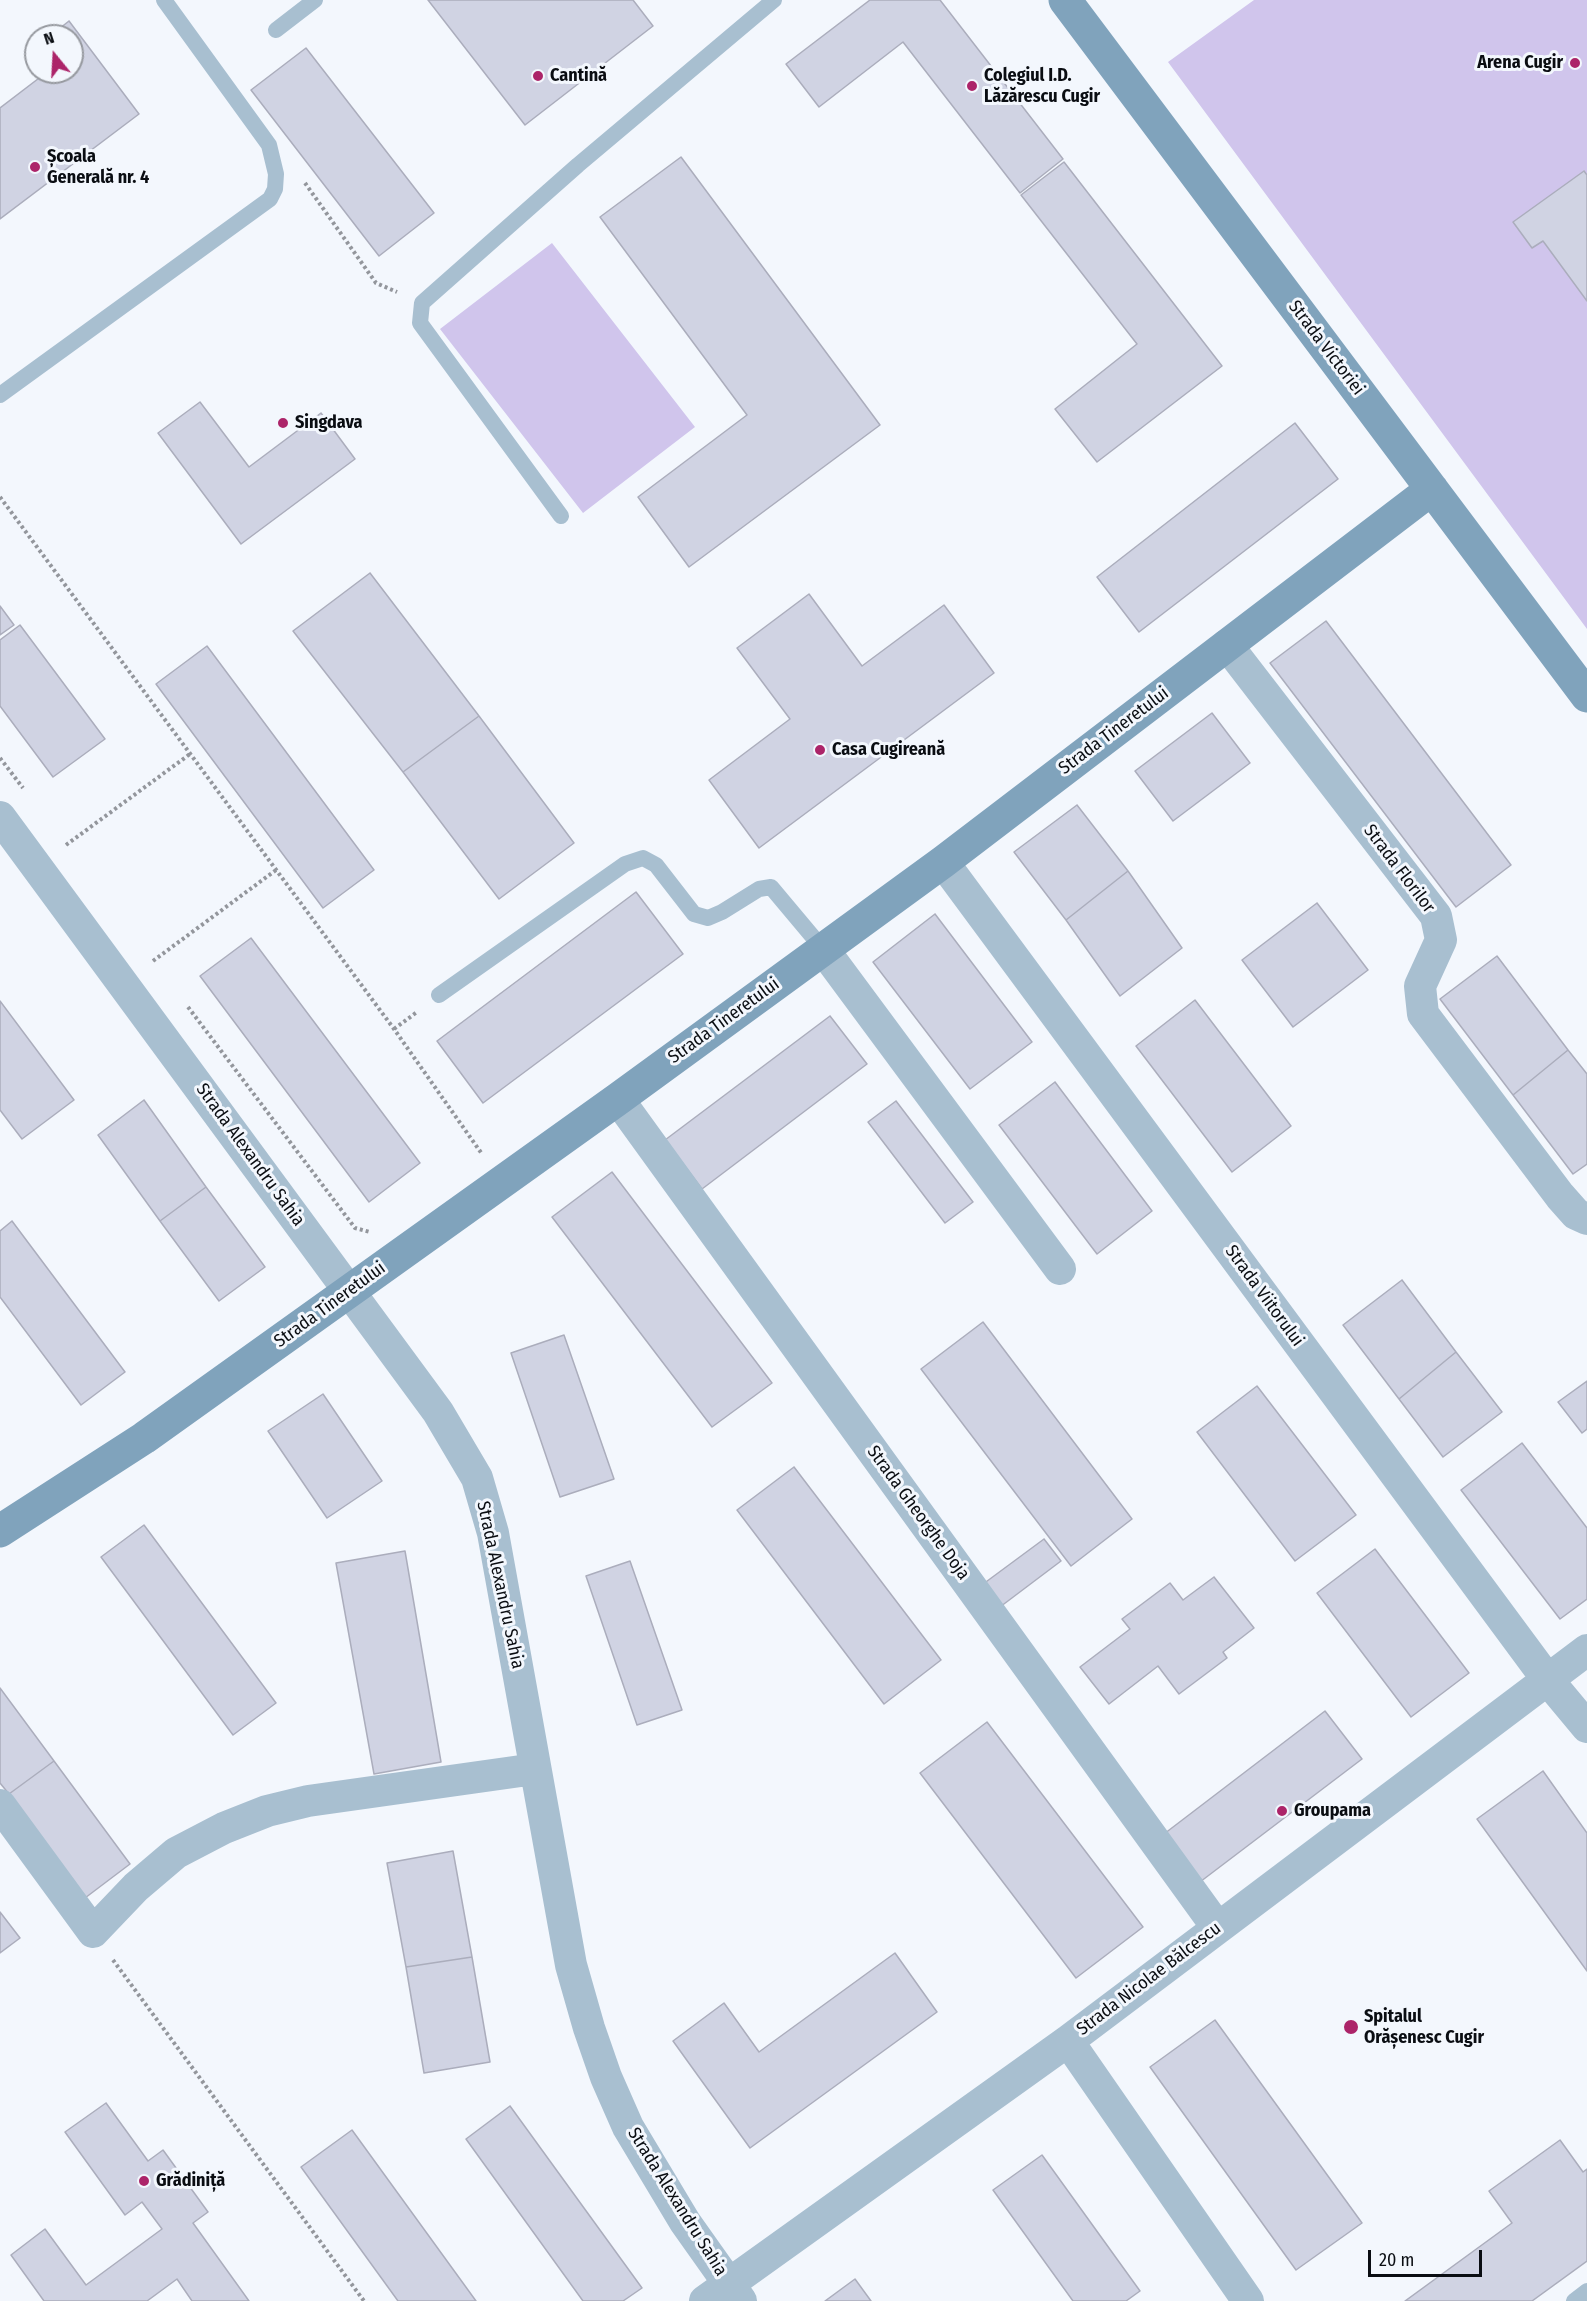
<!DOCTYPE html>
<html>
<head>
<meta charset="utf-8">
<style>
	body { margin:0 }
	#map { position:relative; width:1587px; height:2301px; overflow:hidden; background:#f3f7fd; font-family:"Fira Sans Condensed",sans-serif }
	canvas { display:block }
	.north { position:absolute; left:24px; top:24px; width:60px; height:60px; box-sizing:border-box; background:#f3f7fd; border:2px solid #96999f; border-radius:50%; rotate:342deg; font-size:16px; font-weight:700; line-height:24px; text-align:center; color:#0a0d12 }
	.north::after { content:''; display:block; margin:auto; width:21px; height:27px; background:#ac2469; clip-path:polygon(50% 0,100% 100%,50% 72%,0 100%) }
	.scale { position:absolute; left:1368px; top:2250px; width:114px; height:27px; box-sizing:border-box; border:3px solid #0a0d12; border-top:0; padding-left:8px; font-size:18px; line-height:21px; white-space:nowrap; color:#0a0d12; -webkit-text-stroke:4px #f3f7fd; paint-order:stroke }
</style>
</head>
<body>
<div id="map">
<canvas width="1587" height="2301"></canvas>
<div class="north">N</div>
<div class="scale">20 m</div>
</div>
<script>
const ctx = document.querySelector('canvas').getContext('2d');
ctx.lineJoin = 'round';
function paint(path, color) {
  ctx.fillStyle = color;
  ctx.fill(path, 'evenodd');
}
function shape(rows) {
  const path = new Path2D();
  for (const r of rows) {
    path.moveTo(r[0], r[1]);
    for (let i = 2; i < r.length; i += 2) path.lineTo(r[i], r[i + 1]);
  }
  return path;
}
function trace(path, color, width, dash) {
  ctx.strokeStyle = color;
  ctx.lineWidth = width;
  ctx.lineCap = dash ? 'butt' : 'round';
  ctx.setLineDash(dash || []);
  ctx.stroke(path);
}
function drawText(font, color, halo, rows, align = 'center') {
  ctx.font = font + ' "Fira Sans Condensed",sans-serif';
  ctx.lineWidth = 6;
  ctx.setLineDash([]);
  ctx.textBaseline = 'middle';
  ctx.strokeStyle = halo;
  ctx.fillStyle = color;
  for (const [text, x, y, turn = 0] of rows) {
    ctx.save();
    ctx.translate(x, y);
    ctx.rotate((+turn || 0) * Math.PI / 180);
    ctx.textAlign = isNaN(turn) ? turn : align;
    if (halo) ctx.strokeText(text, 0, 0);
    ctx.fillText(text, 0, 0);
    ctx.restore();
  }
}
paint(shape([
	[1254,0,1587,0,1587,629,1168,62],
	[552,243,695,427,583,513,440,329]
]), '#d0c5ec');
const building = shape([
	[428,0,633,0,653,26,525,125,428,0],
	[870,0,940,0,1063,159,1020,193,903,42,819,107,786,64,870,0],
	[69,21,139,114,0,219,0,108,47,72,72,72,72,36,50,36,69,21],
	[306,48,434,213,379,256,251,90,306,48],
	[681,157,880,425,689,567,638,497,747,415,600,217,681,157],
	[1064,162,1222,366,1097,462,1055,409,1137,344,1021,195,1064,162],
	[1584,171,1587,175,1587,301,1543,241,1532,248,1513,222,1584,171],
	[200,402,249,467,321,413,355,459,241,544,158,433,200,402],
	[1295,423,1338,479,1139,632,1097,577,1295,423],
	[370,573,479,716,403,772,293,631,370,573],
	[809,594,862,666,944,605,994,673,759,848,709,780,790,719,737,648,809,594],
	[0,606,14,625,0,635,0,606],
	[1326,621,1511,865,1456,907,1270,663,1326,621],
	[20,625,105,739,53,777,0,706,0,640,20,625],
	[207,646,374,870,323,908,156,684,207,646],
	[1212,713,1250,763,1173,821,1135,771,1212,713],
	[479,716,574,843,499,899,403,772,479,716],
	[1077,805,1128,871,1066,920,1014,852,1077,805],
	[1128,871,1182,948,1120,996,1066,920,1128,871],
	[636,892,683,954,483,1103,437,1041,636,892],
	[1317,903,1368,970,1293,1027,1242,960,1317,903],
	[935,914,1032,1042,970,1089,873,962,935,914],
	[251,938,420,1163,369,1202,200,976,251,938],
	[1497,956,1568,1050,1513,1095,1440,999,1497,956],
	[1195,1000,1291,1126,1232,1172,1136,1046,1195,1000],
	[0,1001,74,1100,22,1139,0,1110,0,1001],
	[830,1016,867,1064,702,1189,665,1140,830,1016],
	[1568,1050,1587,1074,1587,1164,1573,1174,1513,1095,1568,1050],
	[1055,1082,1152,1211,1097,1254,999,1125,1055,1082],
	[144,1100,206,1187,160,1221,98,1135,144,1100],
	[896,1101,973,1202,945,1223,868,1122,896,1101],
	[612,1172,772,1383,712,1427,552,1217,612,1172],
	[206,1187,265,1267,219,1301,160,1221,206,1187],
	[12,1221,125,1372,81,1405,0,1297,0,1231,12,1221],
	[1402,1280,1456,1352,1399,1399,1343,1325,1402,1280],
	[983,1322,1132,1519,1071,1566,921,1369,983,1322],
	[564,1335,614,1479,560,1497,511,1353,564,1335],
	[1456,1352,1502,1412,1443,1457,1399,1399,1456,1352],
	[1587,1381,1587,1429,1582,1433,1558,1402,1587,1381],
	[1257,1386,1356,1515,1295,1561,1197,1432,1257,1386],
	[323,1394,382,1481,327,1518,268,1431,323,1394],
	[1522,1443,1587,1528,1587,1599,1560,1619,1461,1490,1522,1443],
	[794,1467,941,1660,884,1704,737,1510,794,1467],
	[144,1525,276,1703,233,1735,101,1557,144,1525],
	[1044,1539,1061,1561,992,1613,975,1590,1044,1539],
	[1375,1549,1469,1673,1411,1717,1317,1593,1375,1549],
	[405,1551,441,1762,374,1774,336,1563,405,1551],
	[630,1561,682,1710,637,1725,586,1576,630,1561],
	[1214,1577,1254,1628,1223,1652,1227,1658,1179,1694,1158,1666,1109,1704,1080,1667,1130,1629,1122,1619,1170,1583,1183,1600,1214,1577],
	[0,1688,54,1761,9,1794,0,1783,0,1688],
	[1325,1711,1362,1759,1196,1885,1160,1837,1325,1711],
	[987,1722,1143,1927,1076,1978,920,1773,987,1722],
	[54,1761,130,1864,85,1898,9,1794,54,1761],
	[1543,1771,1587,1833,1587,1971,1477,1819,1543,1771],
	[453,1851,472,1957,406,1967,387,1863,453,1851],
	[0,1912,20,1938,0,1953,0,1912],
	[895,1953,937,2012,750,2148,673,2041,724,2003,759,2052,895,1953],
	[472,1957,490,2062,424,2073,406,1967,472,1957],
	[1215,2020,1362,2223,1296,2270,1150,2067,1215,2020],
	[106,2103,148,2161,163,2150,208,2212,193,2223,249,2301,192,2301,177,2279,147,2301,44,2301,11,2255,45,2229,86,2285,162,2229,142,2202,125,2215,65,2132,106,2103],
	[510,2106,642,2288,623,2301,583,2301,466,2139,510,2106],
	[352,2130,476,2301,398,2301,301,2167,352,2130],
	[1560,2140,1583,2172,1587,2169,1587,2261,1532,2301,1405,2301,1512,2223,1489,2191,1560,2140],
	[1042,2155,1140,2291,1126,2301,1073,2301,993,2190,1042,2155],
	[855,2279,871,2301,825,2301,855,2279]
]);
paint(building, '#d0d3e3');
trace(building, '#abadbc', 1.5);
trace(shape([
	[305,183,376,283,397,292],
	[0,497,394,1029,482,1154],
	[0,758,23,788],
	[66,845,190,754],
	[153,961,276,870],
	[188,1007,355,1228,370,1232],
	[394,1029,417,1012],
	[113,1960,364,2301]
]), '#93969c', 4, [3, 3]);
trace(shape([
	[276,30,315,0],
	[0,395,270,199,275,189,276,174,269,145,164,0],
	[561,516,420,323,422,303,578,165,774,0],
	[439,995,625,864,643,858,656,865,694,914,708,918,722,912,759,889,771,887,823,949],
	[1574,2301,1587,2291]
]), '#a8bfd0', 16);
trace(shape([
	[1227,645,1436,916,1441,940,1420,986,1423,1014,1560,1196,1576,1214,1587,1219],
	[0,817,438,1412,477,1478,493,1533,571,1965,589,2028,606,2077,628,2127,685,2222,741,2301],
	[943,862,1547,1679,1587,1727],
	[823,949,1060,1269],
	[618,1099,1217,1927],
	[0,1805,93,1932,136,1887,176,1853,224,1828,267,1811,308,1801,535,1769],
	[1068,2041,1248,2301],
	[705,2301,1068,2041,1587,1650]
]), '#a8bfd0', 32);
trace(shape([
	[1065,0,1587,696],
	[0,1531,144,1438,618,1099,943,862,1432,489]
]), '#80a3bc', 33);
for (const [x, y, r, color] of [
	[1575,63,6,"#ac2469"],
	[538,76,6,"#ac2469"],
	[972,86,6,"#ac2469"],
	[35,167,6,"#ac2469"],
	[283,423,6,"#ac2469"],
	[820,750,6,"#ac2469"],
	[1282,1811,6,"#ac2469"],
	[1351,2027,8,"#ac2469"],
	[144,2181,6,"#ac2469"]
]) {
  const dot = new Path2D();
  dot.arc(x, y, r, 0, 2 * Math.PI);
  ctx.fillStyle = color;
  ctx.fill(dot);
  trace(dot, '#f3f7fd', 2);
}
drawText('bold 18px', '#0a0d12', '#f3f7fd', [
	["Arena Cugir",1563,63,"right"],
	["Cantină",550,76],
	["Colegiul I.D.",984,76],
	["Lăzărescu Cugir",984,97],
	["Școala",47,157],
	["Generală nr. 4",47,178],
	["Singdava",295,423],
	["Casa Cugireană",832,750],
	["Groupama",1294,1811],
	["Spitalul",1364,2017],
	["Orășenesc Cugir",1364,2038],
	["Grădiniță",156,2181]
], 'left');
drawText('18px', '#0a0d12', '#f3f7fd', [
	["Strada Victoriei",1326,348,53],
	["Strada Tineretului",1114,731,-37],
	["Strada Florilor",1399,869,53],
	["Strada Tineretului",724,1021,-36],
	["Strada Alexandru Sahia",250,1155,54],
	["Strada Viitorului",1264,1296,54],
	["Strada Tineretului",330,1305,-36],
	["Strada Gheorghe Doja",918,1513,54],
	["Strada Alexandru Sahia",500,1585,78],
	["Strada Nicolae Bălcescu",1149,1979,-37],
	["Strada Alexandru Sahia",677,2202,58]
]);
</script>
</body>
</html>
